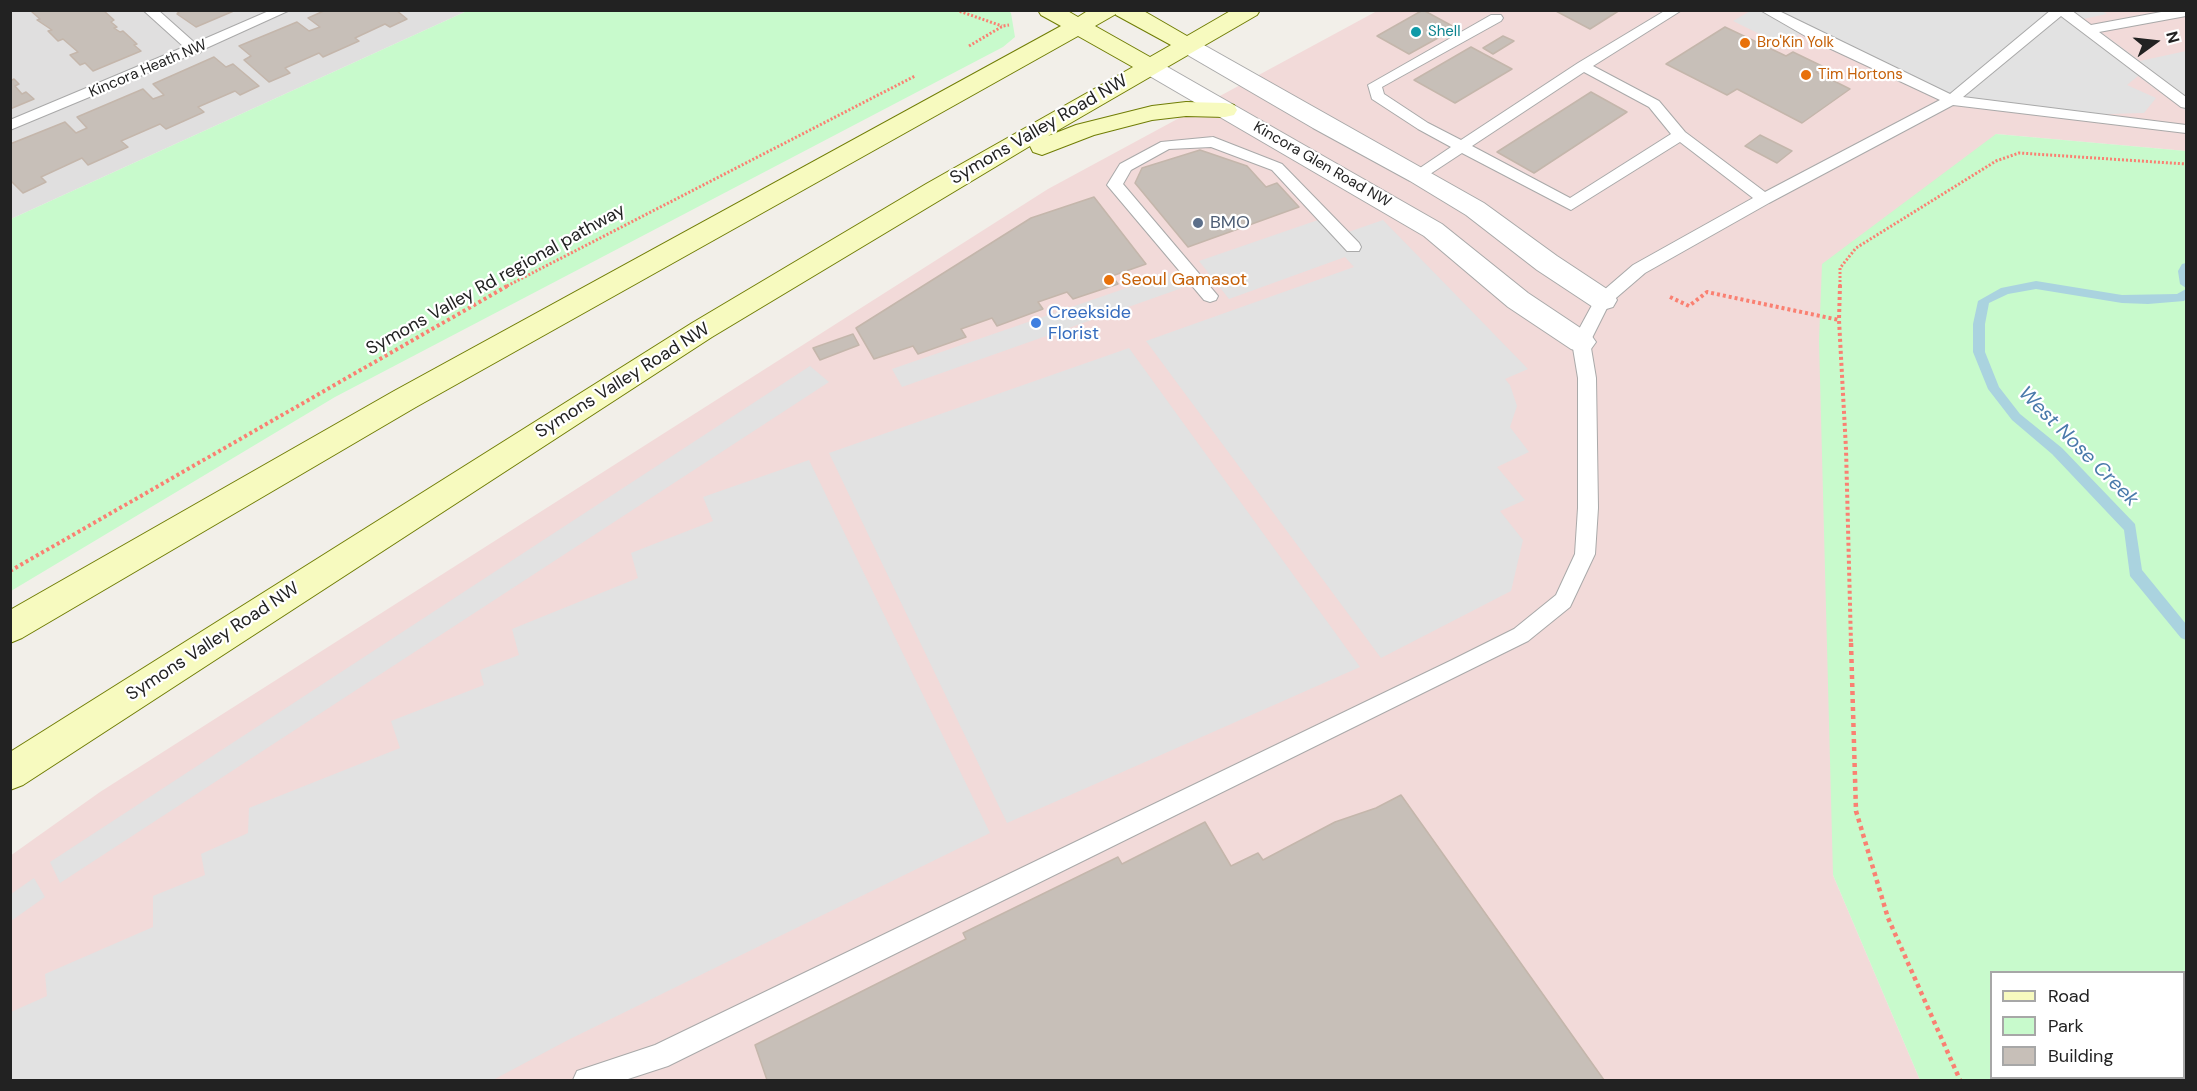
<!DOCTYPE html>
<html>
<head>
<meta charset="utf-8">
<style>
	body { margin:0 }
	#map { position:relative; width:2197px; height:1091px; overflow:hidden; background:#f2efe9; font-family:"DM Sans",sans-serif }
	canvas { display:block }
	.frame { position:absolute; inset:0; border:12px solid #222; pointer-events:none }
	.legend { position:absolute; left:1990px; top:971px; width:195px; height:108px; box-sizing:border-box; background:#fff; border:2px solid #a7a7a7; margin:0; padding:8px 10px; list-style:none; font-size:18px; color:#222 }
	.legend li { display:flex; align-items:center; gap:12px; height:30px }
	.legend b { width:30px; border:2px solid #a7a7a7 }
	.north { position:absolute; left:2125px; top:12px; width:60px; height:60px; -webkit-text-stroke:4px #fff; paint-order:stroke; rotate:75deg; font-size:16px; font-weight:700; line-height:24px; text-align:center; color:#222 }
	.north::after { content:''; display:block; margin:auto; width:21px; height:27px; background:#222; clip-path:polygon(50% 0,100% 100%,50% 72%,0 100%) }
</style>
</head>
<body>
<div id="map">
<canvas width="2197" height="1091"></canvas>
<div class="frame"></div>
<ul class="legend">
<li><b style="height:8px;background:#f7fabf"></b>Road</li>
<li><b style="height:16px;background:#c8facc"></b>Park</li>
<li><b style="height:16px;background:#c7bfb8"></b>Building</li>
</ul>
<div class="north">N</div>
</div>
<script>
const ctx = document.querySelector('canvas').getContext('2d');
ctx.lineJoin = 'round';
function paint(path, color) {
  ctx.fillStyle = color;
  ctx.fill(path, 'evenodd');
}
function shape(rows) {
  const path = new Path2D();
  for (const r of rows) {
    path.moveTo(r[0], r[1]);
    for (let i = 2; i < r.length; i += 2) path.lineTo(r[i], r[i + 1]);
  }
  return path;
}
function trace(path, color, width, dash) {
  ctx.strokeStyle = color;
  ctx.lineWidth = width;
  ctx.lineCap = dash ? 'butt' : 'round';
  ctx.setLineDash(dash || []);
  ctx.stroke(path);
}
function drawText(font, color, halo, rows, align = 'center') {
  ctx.font = font + ' "DM Sans",sans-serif';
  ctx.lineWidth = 4.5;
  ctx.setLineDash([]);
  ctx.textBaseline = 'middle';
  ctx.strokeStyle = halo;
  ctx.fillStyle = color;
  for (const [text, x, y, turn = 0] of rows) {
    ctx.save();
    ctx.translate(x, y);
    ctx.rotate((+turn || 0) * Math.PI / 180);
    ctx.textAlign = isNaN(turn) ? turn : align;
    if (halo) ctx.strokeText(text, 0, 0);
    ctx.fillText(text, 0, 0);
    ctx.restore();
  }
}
paint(shape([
	[11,10,467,11,11,219]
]), '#e0dfdf');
paint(shape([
	[1377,11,2186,11,2186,151,1996,134,1833,875,1920,1080,11,1080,10,856,100,792,1048,189]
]), '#f2dad9');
paint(shape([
	[1008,10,1011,13,1015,37,1003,47,335,397,11,591,11,219,467,11],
	[1996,134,2186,151,2186,1080,1920,1080,1833,875,1819,341,1822,264],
	[1992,972,2184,972,2184,1078,1992,1078]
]), '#c8facc');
paint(shape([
	[1752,10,2102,11,2107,14,2083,19,2140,61,2186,51,2186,111,2138,76,2127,85,2156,98,2144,113,2075,115,1968,107,1808,29,1782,45,1733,21],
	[1318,220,1334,237,1383,220,1528,369,1505,379,1510,385,1517,406,1510,427,1529,452,1497,467,1525,500,1500,511,1523,540,1511,591,1381,658,1146,341,1354,267,1345,257,1229,299,1199,261],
	[1170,273,1182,288,902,387,892,369],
	[1129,348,1360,667,1007,823,829,453],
	[810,366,829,382,60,883,50,862],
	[809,460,990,833,568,1040,493,1080,11,1080,11,1012,47,996,45,974,153,927,153,896,205,875,201,854,248,833,249,808,400,748,391,721,484,685,480,670,519,655,512,629,638,578,631,553,713,521,703,497],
	[34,878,45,897,11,921,11,894]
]), '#e2e2e2');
paint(shape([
	[2186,263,2186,288,2180,284,2178,271,2182,264,2186,263],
	[2036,281,2122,295,2177,294,2186,289,2186,299,2184,301,2148,304,2122,303,2036,289,2008,294,1989,303,1985,324,1985,352,1999,387,2020,414,2062,448,2135,524,2142,570,2186,624,2186,640,2181,638,2130,576,2124,530,2052,454,2012,420,1988,389,1973,352,1973,324,1978,301,2001,288,2036,281],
	[2184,1034,2186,1035,2186,1053,2184,1052,2184,1034],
	[2110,1078,2128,1078,2128,1080,2110,1080,2110,1078]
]), '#aad3df');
const building = shape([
	[36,10,103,10,114,20,111,22,117,27,114,28,120,32,123,31,137,44,134,45,141,51,93,71,85,63,80,65,70,55,78,52,63,39,58,41,48,31,52,30,37,20,40,19,32,12,36,10],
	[172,10,236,10,196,27,177,14,179,13,176,11,172,10],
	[326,10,396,10,407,19,390,27,385,24,355,38,359,41,323,57,319,53,285,68,290,73,269,82,244,60,251,56,239,46,297,22,309,31,320,27,308,18,326,10],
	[1423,10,1456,28,1409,54,1377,36,1423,10],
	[1554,10,1620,10,1590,29,1554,10],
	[1725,27,1786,56,1793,52,1824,67,1816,72,1850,89,1802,123,1737,89,1727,95,1666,64,1725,27],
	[1503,36,1514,41,1493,54,1483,48,1503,36],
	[1471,47,1512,69,1455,103,1414,80,1471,47],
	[214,57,226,67,233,64,259,86,240,95,235,91,198,107,204,112,166,129,160,124,121,141,128,147,88,165,82,158,41,177,46,182,23,193,10,180,10,144,65,122,76,133,87,128,77,117,143,89,153,99,164,95,153,84,214,57],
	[14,79,19,84,15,86,22,94,26,92,34,99,10,109,10,81,14,79],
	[1591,92,1627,112,1534,173,1497,152,1591,92],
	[1760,135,1792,151,1777,163,1745,146,1760,135],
	[1200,150,1247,166,1266,187,1277,183,1299,207,1188,247,1135,183,1142,168,1200,150],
	[1094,197,1146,264,1112,276,1118,284,1073,299,1067,292,1038,302,1043,309,997,326,992,318,961,329,966,337,918,354,913,346,874,359,856,328,1031,218,1094,197],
	[853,334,859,345,820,360,813,348,853,334],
	[1401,795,1604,1080,767,1080,755,1045,966,939,963,933,1118,857,1122,864,1205,822,1231,866,1258,853,1263,860,1335,822,1376,808,1401,795]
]);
paint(building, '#c7bfb8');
trace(building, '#c4b6ab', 1.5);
const lane = shape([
	[143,10,158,10,195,43,271,10,290,10,202,50,200,53,193,54,10,130,10,120,184,47,143,10],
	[1666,10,1682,10,1593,66,1659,101,1685,132,1765,192,1940,100,1814,41,1760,10,1777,10,1950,94,2051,10,2071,10,2091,25,2172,10,2186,10,2186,16,2099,32,2186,97,2186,108,2181,107,2061,16,1963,97,2186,125,2186,133,1953,105,1769,203,1645,273,1609,304,1590,342,1596,378,1598,508,1595,554,1570,607,1528,641,668,1066,625,1080,573,1080,577,1071,655,1045,1452,660,1514,629,1556,595,1575,554,1578,508,1578,378,1572,342,1597,296,1633,265,1753,198,1680,142,1571,210,1462,153,1424,178,1414,178,1411,175,1414,172,1451,147,1418,129,1372,99,1368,85,1491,15,1501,15,1503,18,1501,21,1382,87,1384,94,1428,123,1461,140,1578,63,1666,10],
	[1584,72,1649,107,1671,134,1570,198,1472,146,1584,72],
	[1213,137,1282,164,1359,243,1361,247,1359,251,1347,251,1272,170,1211,147,1169,149,1131,170,1123,184,1218,296,1216,300,1210,302,1204,300,1107,185,1120,164,1161,142,1213,137]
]);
const street = shape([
	[1187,38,1195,40,1484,203,1557,256,1613,293,1617,300,1613,307,1603,310,1593,307,1537,270,1466,215,1410,181,1313,128,1179,50,1175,45,1179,40,1187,38],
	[1149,59,1157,61,1442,224,1528,293,1591,335,1596,342,1591,349,1581,352,1571,349,1508,307,1424,236,1141,71,1137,66,1141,61,1149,59]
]);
const secondary = shape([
	[1038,10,1066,10,1078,17,1089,10,1142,10,1187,36,1232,10,1260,10,1257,15,1048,136,1076,125,1152,106,1186,102,1225,103,1234,105,1237,110,1234,115,1225,117,1186,116,1152,120,1094,135,1042,155,1033,152,1030,146,712,337,23,785,10,790,10,752,692,323,926,184,1133,67,1078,36,416,407,22,638,10,643,10,610,394,391,1061,26,1041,15,1038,10],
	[1116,14,1116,15,1171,45,1150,57,1095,26,1116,14]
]);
trace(lane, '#a9a9a9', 2);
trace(street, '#a9a9a9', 2);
trace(secondary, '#707d05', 2);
trace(shape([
	[956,10,1002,26],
	[969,46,1003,26,1009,25],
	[507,286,915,76],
	[1840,286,1840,268,1856,248,1996,161,2019,153,2186,164]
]), '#fa8072', 3, [2, 2]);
trace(shape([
	[1840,285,1839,320,1846,449,1851,644],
	[1670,297,1689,306,1707,292,1839,320],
	[10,571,509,285]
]), '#fa8072', 4, [3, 3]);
trace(shape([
	[1851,643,1856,811,1888,918,1960,1080]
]), '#fa8072', 4.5, [4, 4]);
paint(lane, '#fff');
paint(street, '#fff');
paint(secondary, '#f7fabf');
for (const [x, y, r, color] of [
	[1416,32,6,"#0f9aa8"],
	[1745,43,6,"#e8710a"],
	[1806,75,6,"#e8710a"],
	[1198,223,6,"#5c6f8a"],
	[1109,280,6,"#e8710a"],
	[1036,323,6,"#3f7fe0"]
]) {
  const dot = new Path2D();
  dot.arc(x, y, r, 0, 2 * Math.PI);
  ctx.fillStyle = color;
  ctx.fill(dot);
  trace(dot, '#fff', 2);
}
drawText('15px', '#0d838f', '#fff', [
	["Shell",1428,32]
], 'left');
drawText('15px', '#c56008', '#fff', [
	["Bro'Kin Yolk",1757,43],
	["Tim Hortons",1818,75]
], 'left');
drawText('15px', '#222', '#fff', [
	["Kincora Heath NW",148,69,-23],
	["Kincora Glen Road NW",1322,165,30]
]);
drawText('18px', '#222', '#fff', [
	["Symons Valley Road NW",1039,130,-30],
	["Symons Valley Rd regional pathway",496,280,-29],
	["Symons Valley Road NW",623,381,-32],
	["Symons Valley Road NW",213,642,-33]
]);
drawText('18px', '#4e5e75', '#fff', [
	["BMO",1210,223]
], 'left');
drawText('18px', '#c56008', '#fff', [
	["Seoul Gamasot",1121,280]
], 'left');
drawText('18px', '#366cbe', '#fff', [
	["Creekside",1048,313],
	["Florist",1048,334]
], 'left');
drawText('italic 20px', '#4a7aab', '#fff', [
	["West Nose Creek",2078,447,45]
]);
</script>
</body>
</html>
